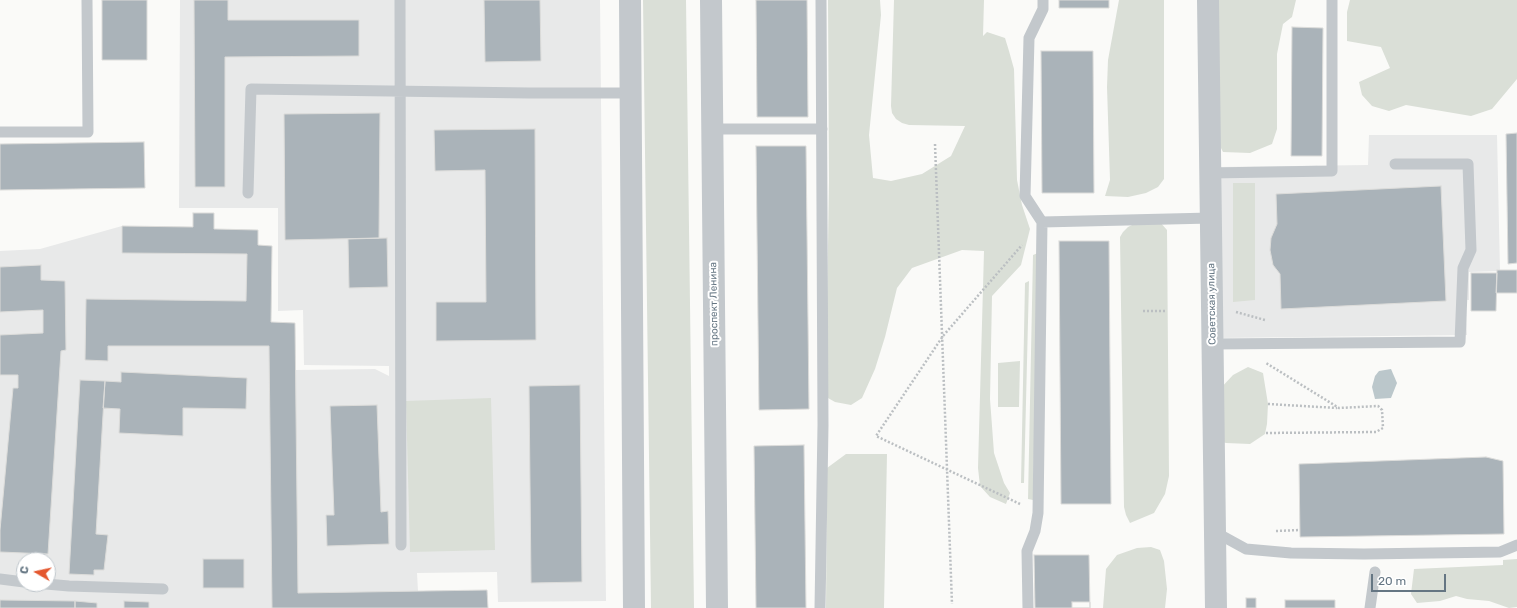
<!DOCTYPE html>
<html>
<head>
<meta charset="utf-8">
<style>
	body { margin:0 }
	#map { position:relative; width:1517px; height:608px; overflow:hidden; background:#fafaf8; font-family:Rubik,sans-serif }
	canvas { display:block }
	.north { position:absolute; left:16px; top:552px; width:40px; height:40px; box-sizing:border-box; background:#fff; border:1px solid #c1c8cd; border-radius:50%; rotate:279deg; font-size:11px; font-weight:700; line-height:16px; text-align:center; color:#657683 }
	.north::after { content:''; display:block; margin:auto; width:14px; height:18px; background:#e4572e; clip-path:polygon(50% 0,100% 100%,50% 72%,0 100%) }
	.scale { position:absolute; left:1371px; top:574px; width:75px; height:18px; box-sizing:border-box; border:2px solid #657683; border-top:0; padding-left:5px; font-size:12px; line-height:14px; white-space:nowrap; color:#657683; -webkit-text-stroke:3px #fff; paint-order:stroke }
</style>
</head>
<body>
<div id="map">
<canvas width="1517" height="608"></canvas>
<div class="north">С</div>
<div class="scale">20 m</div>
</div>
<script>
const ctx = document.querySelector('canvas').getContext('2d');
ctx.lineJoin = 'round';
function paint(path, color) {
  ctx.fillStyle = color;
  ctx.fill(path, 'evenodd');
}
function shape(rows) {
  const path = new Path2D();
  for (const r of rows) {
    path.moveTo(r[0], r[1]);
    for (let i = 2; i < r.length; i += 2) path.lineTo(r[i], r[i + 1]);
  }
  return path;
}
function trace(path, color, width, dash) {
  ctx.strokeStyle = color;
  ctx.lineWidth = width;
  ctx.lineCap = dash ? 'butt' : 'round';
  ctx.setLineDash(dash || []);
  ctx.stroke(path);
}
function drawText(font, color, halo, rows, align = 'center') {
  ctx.font = font + ' Rubik,sans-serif';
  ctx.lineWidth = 4;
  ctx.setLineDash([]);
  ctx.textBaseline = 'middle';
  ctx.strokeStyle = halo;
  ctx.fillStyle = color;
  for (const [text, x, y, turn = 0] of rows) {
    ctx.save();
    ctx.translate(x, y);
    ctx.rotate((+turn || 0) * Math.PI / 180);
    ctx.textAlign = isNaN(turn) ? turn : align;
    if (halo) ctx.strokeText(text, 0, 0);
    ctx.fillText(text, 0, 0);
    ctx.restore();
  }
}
paint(shape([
	[180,0,600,0,606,601,498,602,497,572,417,573,418,591,487,590,488,608,0,608,0,251,40,249,122,226,193,227,193,213,214,213,214,229,258,230,258,245,272,246,271,322,295,323,295,370,375,369,389,376,389,366,304,365,303,310,278,311,278,208,179,208],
	[24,560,48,560,48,584,24,584],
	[1369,135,1497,135,1500,271,1469,272,1469,300,1466,300,1467,335,1219,338,1218,167,1368,165]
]), '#e8e9e9');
paint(shape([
	[643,0,686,0,694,608,651,608],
	[828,0,880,0,881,15,869,135,873,178,891,181,922,174,951,156,965,126,909,125,902,123,896,119,892,113,891,106,894,0,984,0,983,36,987,32,1005,38,1009,51,1014,69,1017,180,1022,205,1030,229,1021,265,992,296,990,399,994,453,1004,483,1010,493,1006,504,990,497,980,486,978,468,984,251,962,250,912,268,897,288,885,337,875,369,862,398,851,405,835,402,828,398,826,377,829,181],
	[1119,0,1164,0,1164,179,1158,187,1146,193,1128,197,1105,196,1110,180,1107,87,1108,60],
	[1211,0,1296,0,1292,17,1283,24,1277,54,1277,129,1272,144,1250,153,1223,152,1216,138],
	[1350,0,1517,0,1517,79,1492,109,1471,116,1406,105,1389,111,1372,106,1362,95,1359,82,1390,68,1381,47,1347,41,1347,12],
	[1255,183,1255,300,1233,302,1233,183],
	[1140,221,1159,221,1167,230,1169,476,1165,494,1154,513,1130,523,1126,515,1124,507,1120,237,1123,232,1128,227],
	[1038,253,1033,500,1028,499,1033,255],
	[1029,281,1024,483,1021,483,1025,283],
	[1020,361,1019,407,998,407,998,363],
	[1248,367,1263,373,1268,404,1267,424,1265,434,1250,444,1226,443,1214,439,1219,390,1233,375],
	[491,398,495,550,410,552,406,401],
	[846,454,887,454,884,608,826,608,827,468],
	[1151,547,1160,550,1164,561,1167,589,1165,608,1103,608,1106,569,1117,555,1137,548],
	[1517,559,1517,607,1509,608,1489,601,1467,599,1456,596,1440,601,1417,603,1411,594,1414,569,1503,565,1503,560]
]), '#dadfd7');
paint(shape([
	[1391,369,1397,383,1391,398,1375,399,1372,387,1375,376,1379,371]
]), '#bbc7cb');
const building = shape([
	[102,0,147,0,147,60,102,60,102,0],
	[194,0,228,0,228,20,359,20,359,56,225,57,225,187,195,187,194,0],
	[484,0,540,0,541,61,485,62,484,0],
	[756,0,807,0,808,117,757,117,756,0],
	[1059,0,1109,0,1109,8,1059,8,1059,0],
	[1292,27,1323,28,1322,156,1291,156,1292,27],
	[1041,51,1093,51,1094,193,1042,193,1041,51],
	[380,113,379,238,285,240,284,114,380,113],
	[535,129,536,340,436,341,436,302,486,302,485,170,435,171,434,130,535,129],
	[1517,133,1517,263,1508,264,1506,134,1517,133],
	[144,142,145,188,0,190,0,144,144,142],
	[756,146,806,146,809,409,759,410,756,146],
	[1441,186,1446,301,1281,309,1280,274,1273,265,1270,250,1271,238,1277,224,1276,194,1441,186],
	[193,213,214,213,214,229,258,230,258,245,272,246,271,322,295,323,298,593,487,590,488,608,272,608,269,346,108,346,108,361,85,360,86,299,246,301,247,254,122,253,122,226,193,227,193,213],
	[387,238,388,287,349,288,348,239,387,238],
	[1059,241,1109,241,1111,504,1061,504,1059,241],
	[41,265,41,280,65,281,66,350,61,351,48,554,0,552,0,530,13,388,18,388,18,375,0,375,0,335,43,333,43,310,0,312,0,267,41,265],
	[1497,270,1517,270,1517,293,1496,293,1497,270],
	[1471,273,1497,273,1496,311,1471,311,1471,273],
	[121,372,247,378,246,409,183,408,183,436,119,433,120,409,103,408,105,381,121,382,121,372],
	[80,380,105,381,96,534,108,535,104,570,94,570,94,575,69,574,80,380],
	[580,385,582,582,531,583,529,386,580,385],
	[377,405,381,512,388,511,389,544,327,546,326,515,334,515,330,406,377,405],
	[804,445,806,608,756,608,754,446,804,445],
	[1486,457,1503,461,1504,534,1300,537,1299,464,1486,457],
	[1034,555,1089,555,1090,608,1035,608,1034,555],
	[203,559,244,559,244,588,203,588,203,559],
	[1246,598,1256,598,1256,608,1246,608,1246,598],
	[0,600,75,601,75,608,0,608,0,600],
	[1285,600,1335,600,1335,608,1285,608,1285,600],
	[75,601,97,603,97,608,75,608,75,601],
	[124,601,149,602,149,608,124,608,124,601],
	[1072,602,1090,602,1090,608,1072,608,1072,602]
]);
paint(building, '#aab3b9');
trace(building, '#dcdcda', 1);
trace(shape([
	[935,144,952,604],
	[1143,311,1167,311],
	[1236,312,1265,320],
	[1268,404,1337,408],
	[1266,433,1376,432,1383,428,1382,410,1378,406,1339,408,1266,363],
	[1020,504,876,436,943,336,1022,245],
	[1276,531,1300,530]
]), '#bbbfc2', 2.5, [2, 2]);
trace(shape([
	[400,0,401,545],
	[712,129,822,129],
	[0,132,88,132,87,0],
	[1210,173,1332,171,1332,0],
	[248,193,251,89,529,93,631,93],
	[1042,222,1025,196,1029,38,1043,9,1043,0],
	[1212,344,1460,342,1463,268,1471,250,1468,164,1395,164],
	[1215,532,1246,549,1291,553,1364,554,1500,552,1517,545],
	[0,579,24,582],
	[46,584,69,586,163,589],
	[820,608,823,425,821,0],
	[1028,608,1027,551,1035,531,1038,513,1042,222,1211,218],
	[1370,608,1375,572]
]), '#c3c8cc', 11);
trace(shape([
	[630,0,634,608],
	[711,0,717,608],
	[1208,0,1216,608]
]), '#c3c8cc', 22);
drawText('10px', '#657683', '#fff', [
	["проспект Ленина",714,304,-91],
	["Советская улица",1212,304,-91]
]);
</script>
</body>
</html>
